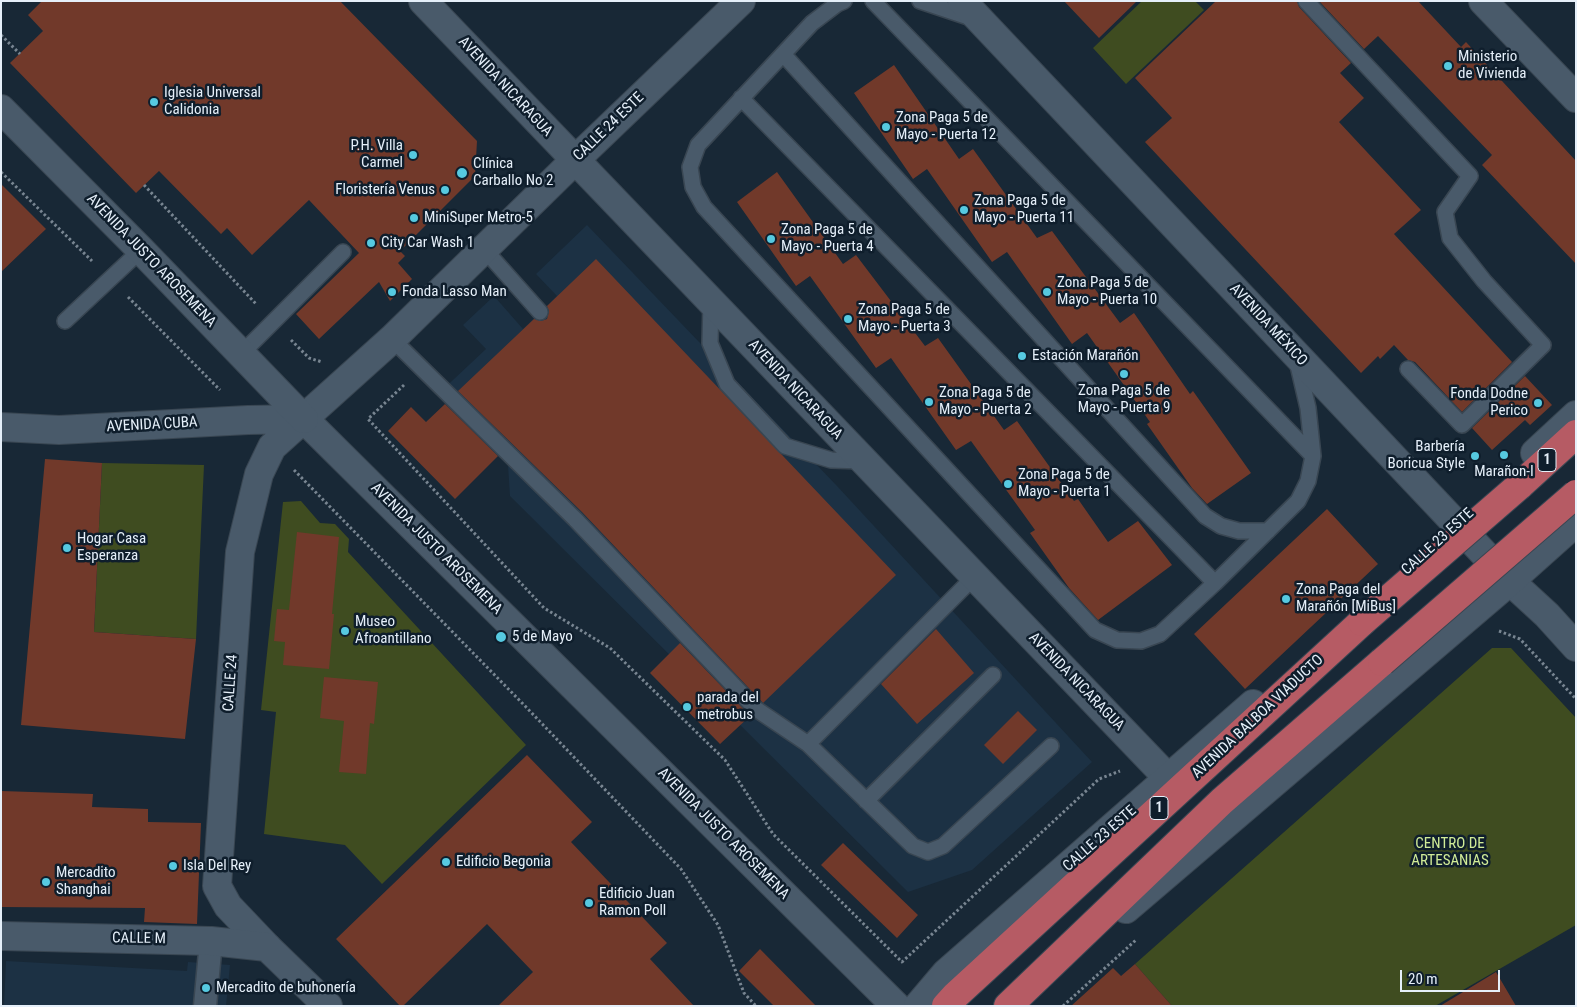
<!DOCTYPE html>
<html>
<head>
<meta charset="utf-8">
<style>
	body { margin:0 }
	#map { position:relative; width:1577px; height:1007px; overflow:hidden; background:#182836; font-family:"Roboto Condensed",sans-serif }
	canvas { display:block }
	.frame { position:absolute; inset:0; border:2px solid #e5eff9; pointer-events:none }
	.scale { position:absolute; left:1400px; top:970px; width:100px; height:22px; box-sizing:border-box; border:2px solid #e5eff9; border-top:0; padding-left:6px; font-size:15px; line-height:18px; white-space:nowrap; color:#e5eff9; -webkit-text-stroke:4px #0f1e2c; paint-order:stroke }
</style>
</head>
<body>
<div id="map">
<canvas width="1577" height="1007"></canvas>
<div class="frame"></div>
<div class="scale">20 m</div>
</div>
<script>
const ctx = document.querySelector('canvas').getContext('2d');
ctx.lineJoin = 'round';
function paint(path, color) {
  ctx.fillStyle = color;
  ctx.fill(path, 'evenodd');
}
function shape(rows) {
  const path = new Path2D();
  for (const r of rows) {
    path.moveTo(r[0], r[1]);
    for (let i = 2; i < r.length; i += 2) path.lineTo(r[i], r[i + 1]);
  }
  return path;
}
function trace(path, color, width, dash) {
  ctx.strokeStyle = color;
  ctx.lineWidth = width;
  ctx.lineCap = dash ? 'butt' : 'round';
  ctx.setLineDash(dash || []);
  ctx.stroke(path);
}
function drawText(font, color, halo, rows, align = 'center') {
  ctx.font = font + ' "Roboto Condensed",sans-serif';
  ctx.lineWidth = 5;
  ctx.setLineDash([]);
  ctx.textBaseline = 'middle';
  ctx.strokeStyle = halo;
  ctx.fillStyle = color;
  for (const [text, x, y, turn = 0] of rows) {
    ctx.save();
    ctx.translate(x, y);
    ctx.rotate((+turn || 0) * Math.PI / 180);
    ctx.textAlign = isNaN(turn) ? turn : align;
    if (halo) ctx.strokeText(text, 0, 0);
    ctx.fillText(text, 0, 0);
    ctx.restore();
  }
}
paint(shape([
	[587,225,837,486,1092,762,972,870,908,892,510,496,508,465,437,395,486,349,463,325,494,296,523,329,557,296,536,274],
	[6,961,187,971,188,962,230,965,226,1006,4,1006]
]), '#1c3144');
paint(shape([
	[1142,1,1195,1,1204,10,1126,84,1093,48],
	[102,463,204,465,196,639,94,632],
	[301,501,320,523,335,524,349,539,348,552,526,745,382,884,345,845,264,834,276,712,261,710,283,502],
	[1492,648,1511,648,1576,718,1576,925,1435,1006,1172,1006,1135,964]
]), '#3f4c20');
paint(shape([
	[42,1,340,1,477,141,475,176,400,251,405,256,398,263,412,279,390,301,379,282,319,339,296,314,359,253,309,200,252,255,227,228,221,234,159,171,136,193,10,63,43,31,28,15],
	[1064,1,1137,1,1099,38],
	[1216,1,1297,1,1299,7,1351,63,1340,73,1364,98,1339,122,1421,210,1394,234,1512,362,1462,412,1415,362,1408,360,1394,345,1380,359,1378,356,1361,373,1145,142,1172,118,1135,78],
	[1319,1,1418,1,1461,47,1466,42,1576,161,1576,264,1482,165,1492,155,1378,36,1364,49],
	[894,65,959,159,973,149,1037,238,1052,231,1120,323,1134,313,1190,394,1193,391,1251,473,1207,504,1192,488,1147,424,1150,422,1087,333,1072,344,1007,252,992,262,927,169,913,179,854,93],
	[777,172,843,264,856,255,925,346,938,338,1004,430,1017,421,1074,501,1078,499,1108,542,1138,521,1172,565,1098,620,1069,588,1030,533,1035,530,971,441,956,450,891,358,876,368,810,276,796,286,737,202],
	[1,184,46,229,1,272],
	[596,259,896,575,763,703,582,512,458,391,534,319,541,321,547,319,549,311,547,306],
	[1525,376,1552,405,1530,425,1525,420,1492,450,1472,428],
	[445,404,498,456,455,499,388,431,411,407,426,422],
	[45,459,102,463,94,632,196,639,185,739,21,725],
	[1327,509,1378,564,1245,689,1194,634],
	[297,532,339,537,332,614,334,614,329,669,283,665,285,642,274,641,277,609,289,610],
	[936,629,974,673,917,724,881,684],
	[680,643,750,716,720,744,650,673],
	[324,677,378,682,374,724,370,723,366,774,339,772,344,721,320,718],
	[1018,711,1037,730,1003,764,984,745],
	[527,755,592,822,571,842,667,943,650,959,694,1006,498,1006,533,972,487,924,403,1006,400,1006,336,939],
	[1,791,93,794,92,807,148,809,148,822,201,823,197,924,144,922,145,908,1,907],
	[843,843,918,915,897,938,821,865],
	[760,949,816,1006,774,1006,739,971],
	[1135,964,1172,1006,1071,1006,1113,968,1121,976],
	[1496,972,1516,1006,1440,1006]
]), '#71392a');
const service = shape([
	[844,1,837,4,812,23,698,145,690,167,693,187,704,207,1095,630,1117,640,1141,641,1160,634,1215,583,1298,501,1308,481,1313,456,1308,408,1297,361],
	[873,1,1313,456],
	[920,1,971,18],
	[1306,1,1470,176,1445,212,1450,238,1484,281,1543,345,1462,425,1408,369],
	[783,54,1205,516,1221,526,1239,531,1268,531],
	[741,98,1215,583],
	[484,249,540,312],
	[711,301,710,343,727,384,785,446,831,460,863,461],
	[65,321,141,250],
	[392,339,575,519,756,709,808,744,913,846,928,852,943,846,1051,746],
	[241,354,343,252],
	[808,744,974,577],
	[866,801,993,675]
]);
const pedestrian = shape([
	[205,1006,211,941]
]);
const minor = shape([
	[423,1,1169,779],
	[962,1,1510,581],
	[1483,1,1576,98],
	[304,419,896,1006],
	[1,427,59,430,248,420,304,419],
	[267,947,228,906,217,886,240,552,259,474,272,447,392,339,574,161,741,1]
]);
const tertiary = shape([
	[1,109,141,250,304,419],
	[1510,581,1547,615,1576,647]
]);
const secondary = shape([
	[1535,453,1576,415],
	[1126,909,1510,581,1576,522],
	[1,936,211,941,267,947,328,1006],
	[918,1006,946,973,1253,704]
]);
const trunk = shape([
	[1519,486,1576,434],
	[946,1006,956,995,1362,622],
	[1008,1006,1222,801,1382,662]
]);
trace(service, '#394652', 18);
trace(pedestrian, '#394652', 25);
trace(minor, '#394652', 30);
trace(tertiary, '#394652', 30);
trace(secondary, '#394652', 30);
trace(trunk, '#394652', 30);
trace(shape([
	[1,35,20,54],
	[1,172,92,261],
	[144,185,257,305],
	[128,297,220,390],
	[291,340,309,358,322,362],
	[404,385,368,419,544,608,610,648,725,760,773,834,902,962,1099,779,1120,771],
	[294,470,526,707,681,869,718,925,744,993,756,1006],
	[1499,631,1520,639,1576,699],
	[1063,1006,1137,939]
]), '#788591', 3, [2.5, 2.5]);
trace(service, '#495a6a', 15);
trace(pedestrian, '#495a6a', 22);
trace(minor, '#495a6a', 28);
trace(tertiary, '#495a6a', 28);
trace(secondary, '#495a6a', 28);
trace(trunk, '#b65b64', 28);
const trunkBridge = shape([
	[1362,622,1519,486],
	[1382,662,1576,494]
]);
trace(trunkBridge, '#394652', 30, []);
trace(trunkBridge, '#b65b64', 28);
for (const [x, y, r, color] of [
	[1448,66,5,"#56c9e0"],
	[154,102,5,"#56c9e0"],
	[886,127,5,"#56c9e0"],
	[413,155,5,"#56c9e0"],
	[462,173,6,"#56c9e0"],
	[445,190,5,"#56c9e0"],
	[964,210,5,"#56c9e0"],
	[414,218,5,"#56c9e0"],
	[771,239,5,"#56c9e0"],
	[371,243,5,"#56c9e0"],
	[392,292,5,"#56c9e0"],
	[1047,292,5,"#56c9e0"],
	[848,319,5,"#56c9e0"],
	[1022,356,5,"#56c9e0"],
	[1124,374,5,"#56c9e0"],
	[929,402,5,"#56c9e0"],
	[1538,403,5,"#56c9e0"],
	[1504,455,5,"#56c9e0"],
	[1475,456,5,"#56c9e0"],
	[1008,484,5,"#56c9e0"],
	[67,548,5,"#56c9e0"],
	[1286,599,5,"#56c9e0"],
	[345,631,5,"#56c9e0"],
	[501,637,6,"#56c9e0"],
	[687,707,5,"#56c9e0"],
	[446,862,5,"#56c9e0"],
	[173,866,5,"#56c9e0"],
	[46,882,5,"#56c9e0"],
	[589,903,5,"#56c9e0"],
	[206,988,5,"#56c9e0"]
]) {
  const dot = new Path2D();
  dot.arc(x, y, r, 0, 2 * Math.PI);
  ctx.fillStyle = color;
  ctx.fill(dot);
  trace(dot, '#0f1e2c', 2);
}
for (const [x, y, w] of [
	[1547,460,18],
	[1159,808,18]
]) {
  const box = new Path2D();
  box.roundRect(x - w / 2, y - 11.5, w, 23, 4);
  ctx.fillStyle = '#0f1e2c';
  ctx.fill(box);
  trace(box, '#e5eff9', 1);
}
drawText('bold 14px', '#e5eff9', null, [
	["1",1547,460],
	["1",1159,808]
]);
drawText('15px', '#e5eff9', '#0f1e2c', [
	["Ministerio",1458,57],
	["de Vivienda",1458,74],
	["Iglesia Universal",164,93],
	["Calidonia",164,110],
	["Zona Paga 5 de",896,118],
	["Mayo - Puerta 12",896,135],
	["P.H. Villa",403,146,"right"],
	["Carmel",403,163,"right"],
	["Clínica",473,164],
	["Carballo No 2",473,181],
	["Floristería Venus",435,190,"right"],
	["Zona Paga 5 de",974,201],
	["Mayo - Puerta 11",974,218],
	["MiniSuper Metro-5",424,218],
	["Zona Paga 5 de",781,230],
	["Mayo - Puerta 4",781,247],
	["City Car Wash 1",381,243],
	["Zona Paga 5 de",1057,283],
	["Mayo - Puerta 10",1057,300],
	["Fonda Lasso Man",402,292],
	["Zona Paga 5 de",858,310],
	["Mayo - Puerta 3",858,327],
	["Estación Marañón",1032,356],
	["Zona Paga 5 de",1124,391,"center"],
	["Mayo - Puerta 9",1124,408,"center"],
	["Zona Paga 5 de",939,393],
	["Mayo - Puerta 2",939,410],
	["Fonda Dodne",1528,394,"right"],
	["Perico",1528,411,"right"],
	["Barbería",1465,447,"right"],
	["Boricua Style",1465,464,"right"],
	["Marañon-I",1504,472,"center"],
	["Zona Paga 5 de",1018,475],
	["Mayo - Puerta 1",1018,492],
	["Hogar Casa",77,539],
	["Esperanza",77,556],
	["Zona Paga del",1296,590],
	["Marañón [MiBus]",1296,607],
	["Museo",355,622],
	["Afroantillano",355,639],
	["5 de Mayo",512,637],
	["parada del",697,698],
	["metrobus",697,715],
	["Edificio Begonia",456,862],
	["Isla Del Rey",183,866],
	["Mercadito",56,873],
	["Shanghai",56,890],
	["Edificio Juan",599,894],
	["Ramon Poll",599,911],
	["Mercadito de buhonería",216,988]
], 'left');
drawText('15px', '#e5eff9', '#0f1e2c', [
	["AVENIDA NICARAGUA",505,87,47],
	["CALLE 24 ESTE",609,127,-44],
	["AVENIDA JUSTO AROSEMENA",151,261,46],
	["AVENIDA MÉXICO",1268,325,47],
	["AVENIDA NICARAGUA",795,390,47],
	["AVENIDA CUBA",152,425,-3],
	["CALLE 23 ESTE",1438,542,-42],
	["AVENIDA JUSTO AROSEMENA",436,549,45],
	["AVENIDA NICARAGUA",1076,682,46],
	["CALLE 24",231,683,-86],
	["AVENIDA BALBOA VIADUCTO",1258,717,-43],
	["AVENIDA JUSTO AROSEMENA",723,834,45],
	["CALLE 23 ESTE",1100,839,-41],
	["CALLE M",139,939,1]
]);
drawText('15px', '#d1ec97', '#0f1e2c', [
	["CENTRO DE",1450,844],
	["ARTESANIAS",1450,861]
]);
</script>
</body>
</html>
